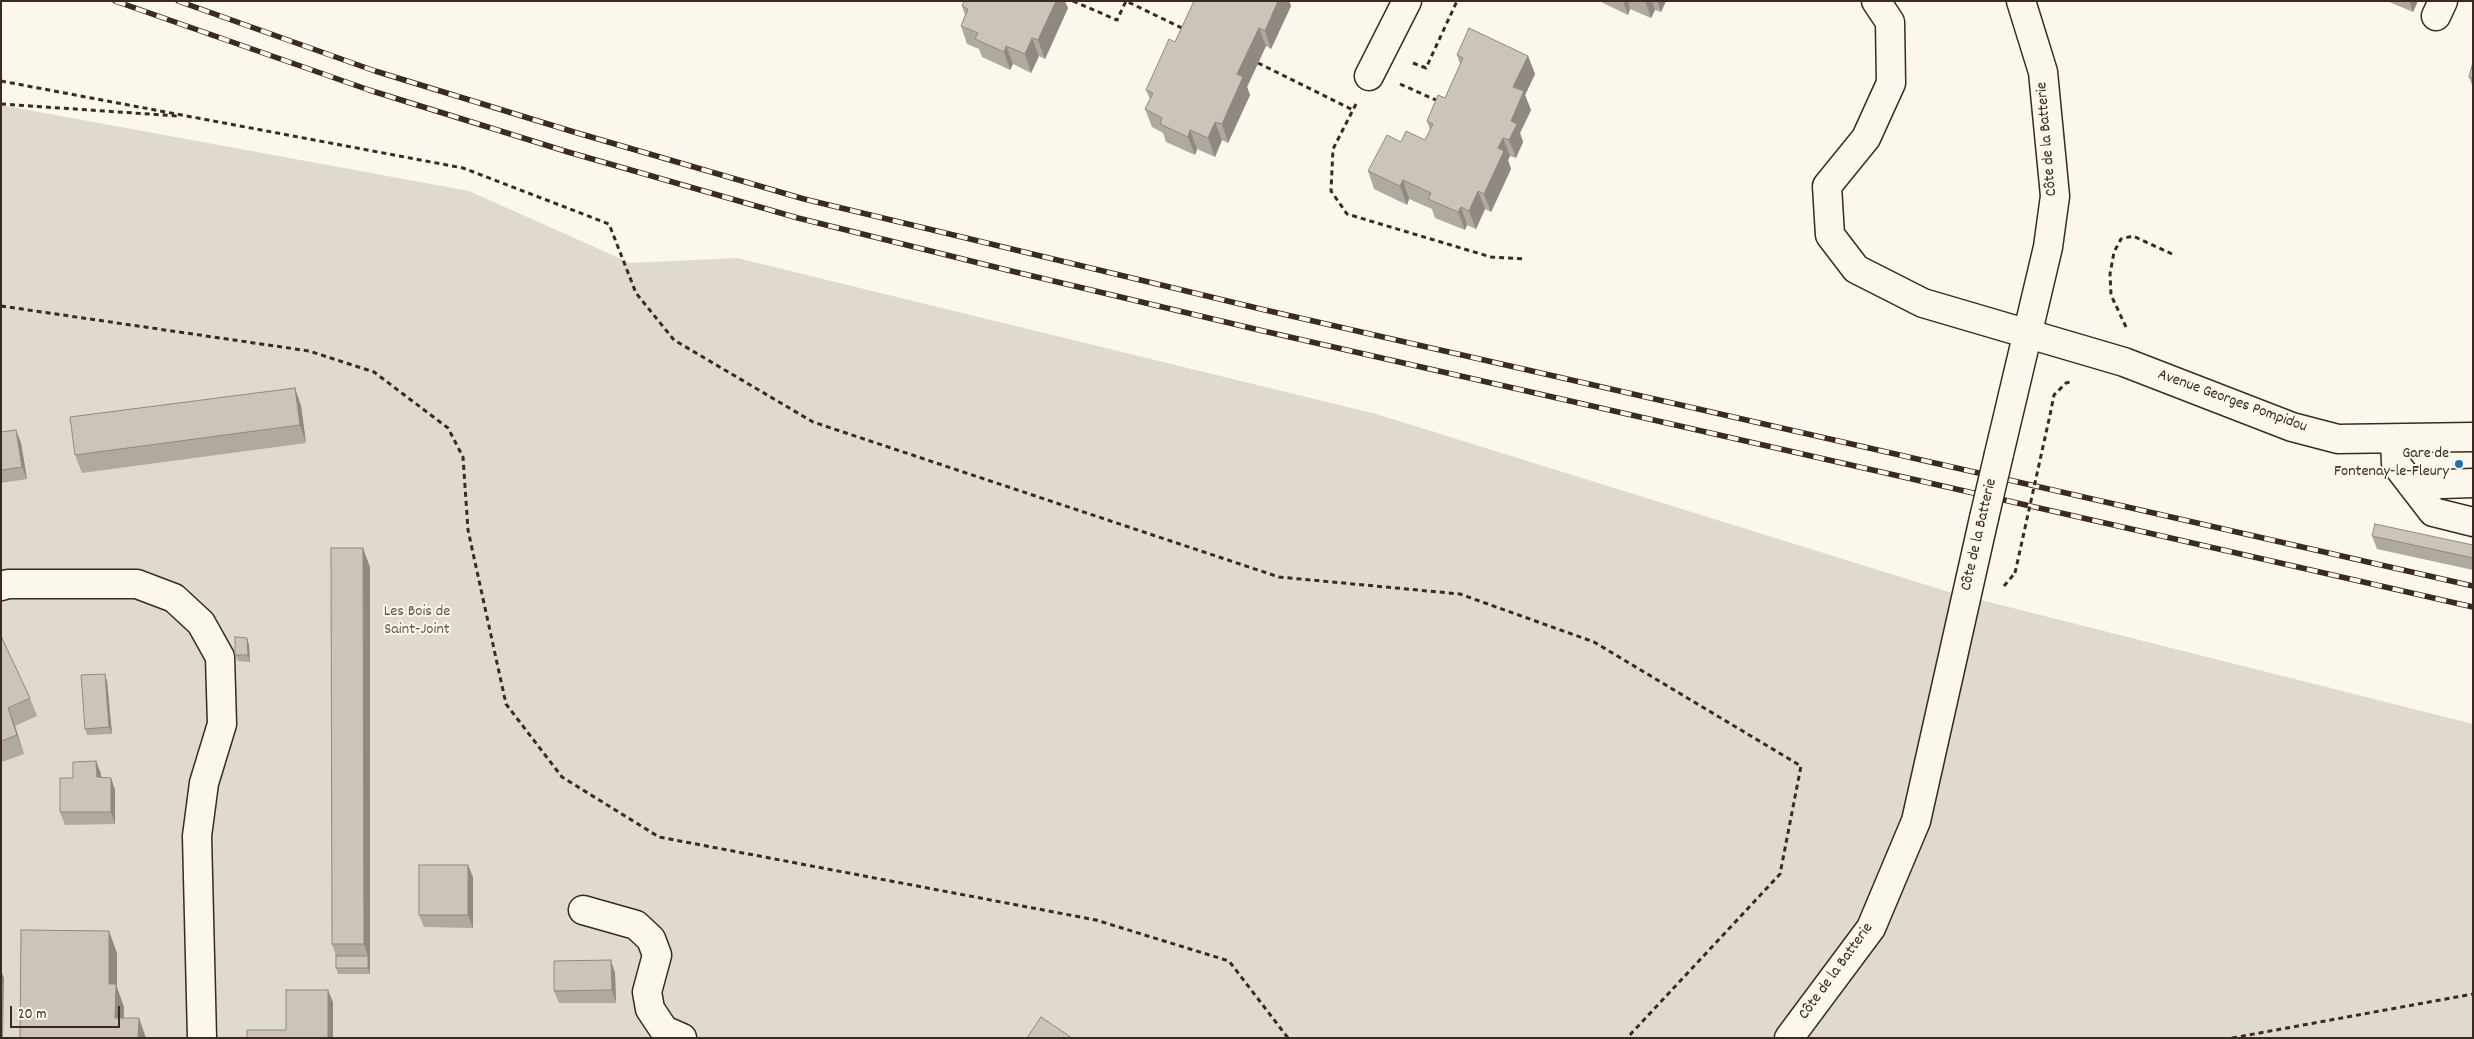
<!DOCTYPE html>
<html>
<head>
<meta charset="utf-8">
<style>
	body { margin:0 }
	#map { position:relative; width:2474px; height:1039px; overflow:hidden; background:#fbf7ec; font-family:Dekko,sans-serif }
	canvas { display:block }
	.frame { position:absolute; inset:0; border:2px solid #3b2a1e; pointer-events:none }
	.scale { position:absolute; left:10px; top:1006px; width:110px; height:22px; box-sizing:border-box; border:2px solid #3b2a1e; border-top:0; padding-left:6px; font-size:15px; line-height:18px; white-space:nowrap; color:#3b2a1e; -webkit-text-stroke:4px #fbf7ec; paint-order:stroke }
</style>
</head>
<body>
<div id="map">
<canvas width="2474" height="1039"></canvas>
<div class="frame"></div>
<div class="scale">20 m</div>
</div>
<script>
const ctx = document.querySelector('canvas').getContext('2d');
ctx.lineJoin = 'round';
function paint(path, color) {
  ctx.fillStyle = color;
  ctx.fill(path, 'evenodd');
}
function shape(rows) {
  const path = new Path2D();
  for (const r of rows) {
    path.moveTo(r[0], r[1]);
    for (let i = 2; i < r.length; i += 2) path.lineTo(r[i], r[i + 1]);
  }
  return path;
}
function trace(path, color, width, dash) {
  ctx.strokeStyle = color;
  ctx.lineWidth = width;
  ctx.lineCap = dash ? 'butt' : 'round';
  ctx.setLineDash(dash || []);
  ctx.stroke(path);
}
function drawText(font, color, halo, rows, align = 'center') {
  ctx.font = font + ' Dekko,sans-serif';
  ctx.lineWidth = 4;
  ctx.setLineDash([]);
  ctx.textBaseline = 'middle';
  ctx.strokeStyle = halo;
  ctx.fillStyle = color;
  for (const [text, x, y, turn = 0] of rows) {
    ctx.save();
    ctx.translate(x, y);
    ctx.rotate((+turn || 0) * Math.PI / 180);
    ctx.textAlign = isNaN(turn) ? turn : align;
    if (halo) ctx.strokeText(text, 0, 0);
    ctx.fillText(text, 0, 0);
    ctx.restore();
  }
}
paint(shape([
	[1,105,469,191,630,263,737,258,1376,414,1949,592,2473,724,2473,1038,1,1038]
]), '#dfd9ce');
const minor = shape([
	[1876,1,1890,22,1891,83,1866,138,1827,186,1830,235,1856,269,1923,303,2124,362,2292,427,2338,439,2473,437],
	[2436,16,2443,1],
	[1369,76,1407,1],
	[2395,439,2396,464,2433,512,2473,522],
	[2412,485,2473,483],
	[1,586,8,584,137,584,174,598,201,623,220,657,222,724,204,783,197,836,202,1038],
	[583,910,636,925,651,939,657,955,647,992,650,1009,664,1030,682,1038]
]);
const major = shape([
	[1999,454,2048,247,2055,196,2043,72,2021,1],
	[1789,1038,1871,928,1916,821,1984,518]
]);
trace(minor, '#3b2a1e', 31);
trace(major, '#3b2a1e', 31);
trace(shape([
	[1073,1,1117,20,1126,1,1184,29],
	[1258,63,1353,110],
	[1413,63,1426,68,1457,1],
	[1,81,463,168,609,224,636,293,674,340,813,422,1279,577,1460,594,1594,642,1801,766,1780,874,1627,1038],
	[1400,84,1438,101],
	[1,104,178,116],
	[1356,104,1333,149,1331,191,1347,214,1491,257,1525,259],
	[1,306,309,351,374,372,448,428,463,457,468,530,506,704,562,777,659,837,1096,920,1229,961,1288,1038],
	[2126,327,2111,295,2110,274,2114,252,2121,239,2133,236,2172,254],
	[2050,415,2054,395,2066,383,2070,382],
	[2004,586,2015,573],
	[2232,1038,2473,994]
]), '#3b2a1e', 3, [5, 4]);
trace(minor, '#fbf7ec', 28);
trace(major, '#fbf7ec', 28);
const rail = shape([
	[115,1,369,90,568,152,798,218,1003,269,1259,330,2473,607],
	[178,1,375,71,574,132,804,199,1265,310,2473,586]
]);
trace(rail, '#3b2a1e', 5.5);
trace(rail, '#fbf7ec', 4, [11]);
const majorBridge = shape([
	[1984,518,1999,454]
]);
trace(majorBridge, '#3b2a1e', 31, []);
trace(shape([
	[2015,573,2050,415]
]), '#3b2a1e', 3, [5, 4]);
trace(majorBridge, '#fbf7ec', 28);
paint(shape([
	[1194,1,1289,1,1291,6,1271,49,1266,46,1247,87,1250,95,1228,143,1222,140,1215,157,1197,149,1195,155,1166,142,1163,133,1152,127,1145,109,1150,99,1146,90,1175,42],
	[1599,1,1666,1,1661,12,1655,10,1651,18,1630,9,1628,15],
	[2387,1,2418,1,2413,12],
	[962,6,1068,8,1045,59,1039,56,1031,73,1013,64,1010,70,982,57,979,49,967,44,961,26,965,15],
	[1457,55,1528,56,1535,74,1525,95,1531,110,1520,133,1523,142,1516,158,1510,156,1508,160,1511,169,1491,212,1485,209,1476,229,1467,225,1465,230,1435,218,1432,209,1409,199,1407,205,1374,189,1368,171,1401,142,1425,140,1430,130,1427,121,1445,98,1460,64],
	[2473,62,2473,88,2469,77],
	[295,388,301,406,306,443,82,473,75,455],
	[1,432,21,443,27,479,1,483],
	[2372,536,2473,545,2473,570,2377,549],
	[370,567,370,974,338,974,336,968,336,956,332,944],
	[1,636,30,698,37,716,15,726,24,754,2,762],
	[247,638,249,645,250,662,238,661,235,655],
	[107,681,112,734,87,735,85,729],
	[96,761,101,774,101,777,111,778,115,790,115,824,65,825,60,812,73,778],
	[473,877,473,928,424,927,419,915],
	[615,973,616,1003,559,1003,554,991]
]), '#afa99f');
paint(shape([
	[1056,1,1065,1,1068,8,1045,59,1038,40],
	[1278,1,1289,1,1291,6,1271,49,1265,31],
	[1623,1,1628,1,1630,9,1628,15],
	[1645,1,1652,1,1655,10,1651,18],
	[1657,1,1666,1,1661,12],
	[2409,1,2418,1,2413,12],
	[1259,28,1266,46,1247,87,1250,95,1228,143,1222,124,1237,74],
	[1032,38,1039,56,1031,73,1025,54],
	[1006,46,1013,64,1010,70,1004,52],
	[1528,56,1535,74,1525,95,1531,110,1520,133,1523,142,1516,158,1509,140,1513,87],
	[1215,122,1222,140,1215,157,1208,138],
	[1190,130,1197,149,1195,155,1188,137],
	[1503,138,1510,156,1508,160,1511,169,1491,212,1484,194,1498,148],
	[1403,180,1409,199,1407,205,1400,186],
	[1478,191,1485,209,1476,229,1469,211],
	[1461,207,1467,225,1465,230,1458,212],
	[295,388,301,406,306,443,300,425],
	[16,430,21,443,27,479,22,467],
	[363,548,370,567,370,974,368,968,368,956,364,944],
	[247,638,249,645,250,662,248,655],
	[105,674,107,681,112,734,109,727],
	[8,708,15,726,24,754,17,735],
	[96,761,101,774,102,790,97,777],
	[111,778,115,790,115,824,111,812],
	[468,865,473,877,473,928,468,915],
	[109,931,117,953,117,987,124,1007,123,1038,115,1018,109,984],
	[611,960,615,973,616,1003,612,990],
	[1,970,4,978,3,1038,1,1038],
	[328,990,333,1002,333,1038,328,1038],
	[139,1018,146,1038,138,1038]
]), '#8f8982');
const building = shape([
	[964,1,1056,1,1038,40,1032,38,1025,54,1006,46,1004,52,975,39,978,33,961,26,968,9,962,6,964,1],
	[1194,1,1278,1,1265,31,1259,28,1237,74,1243,77,1222,124,1215,122,1208,138,1190,130,1188,137,1160,124,1162,118,1145,109,1153,93,1146,90,1169,39,1175,42,1194,1],
	[1469,28,1528,56,1513,87,1524,91,1511,121,1517,124,1509,140,1503,138,1498,148,1504,151,1484,194,1478,191,1469,211,1461,207,1458,212,1428,199,1431,193,1403,180,1400,186,1368,171,1387,135,1401,142,1406,131,1425,140,1433,124,1427,121,1438,95,1445,98,1463,58,1457,55,1469,28],
	[2473,62,2473,78,2469,77,2473,62],
	[295,388,300,425,75,455,70,417,295,388],
	[16,430,22,467,1,470,1,432,16,430],
	[2375,524,2473,545,2473,558,2372,536,2375,524],
	[331,548,363,548,364,944,332,944,331,548],
	[1,636,30,698,8,708,17,735,1,741,1,636],
	[235,637,247,638,248,655,235,655,235,637],
	[105,674,109,727,85,729,81,675,105,674],
	[96,761,97,777,111,778,111,812,60,812,60,778,73,778,73,762,96,761],
	[419,865,468,865,468,915,419,915,419,865],
	[21,930,109,931,109,984,116,984,115,1018,139,1018,138,1038,20,1038,21,930],
	[336,956,368,956,368,968,336,968,336,956],
	[611,960,612,990,554,991,554,961,611,960],
	[286,990,328,990,328,1038,247,1038,247,1030,286,1030,286,990],
	[1041,1017,1072,1038,1027,1038,1041,1017]
]);
paint(building, '#ccc4b9');
trace(building, '#8f8982', 1);
for (const [x, y, r, color] of [
	[2459,464,5,"#1f6fb2"]
]) {
  const dot = new Path2D();
  dot.arc(x, y, r, 0, 2 * Math.PI);
  ctx.fillStyle = color;
  ctx.fill(dot);
  trace(dot, '#fbf7ec', 2);
}
drawText('16px', '#3b2a1e', '#fbf7ec', [
	["Côte de la Batterie",2048,139,-95],
	["Avenue Georges Pompidou",2232,402,20],
	["Côte de la Batterie",1980,535,-77],
	["Côte de la Batterie",1837,972,-54]
]);
drawText('16px', '#3b2a1e', '#fbf7ec', [
	["Gare de",2449,455],
	["Fontenay-le-Fleury",2449,473]
], 'right');
drawText('16px', '#64564a', '#fbf7ec', [
	["Les Bois de",417,613],
	["Saint-Joint",417,631]
]);
</script>
</body>
</html>
